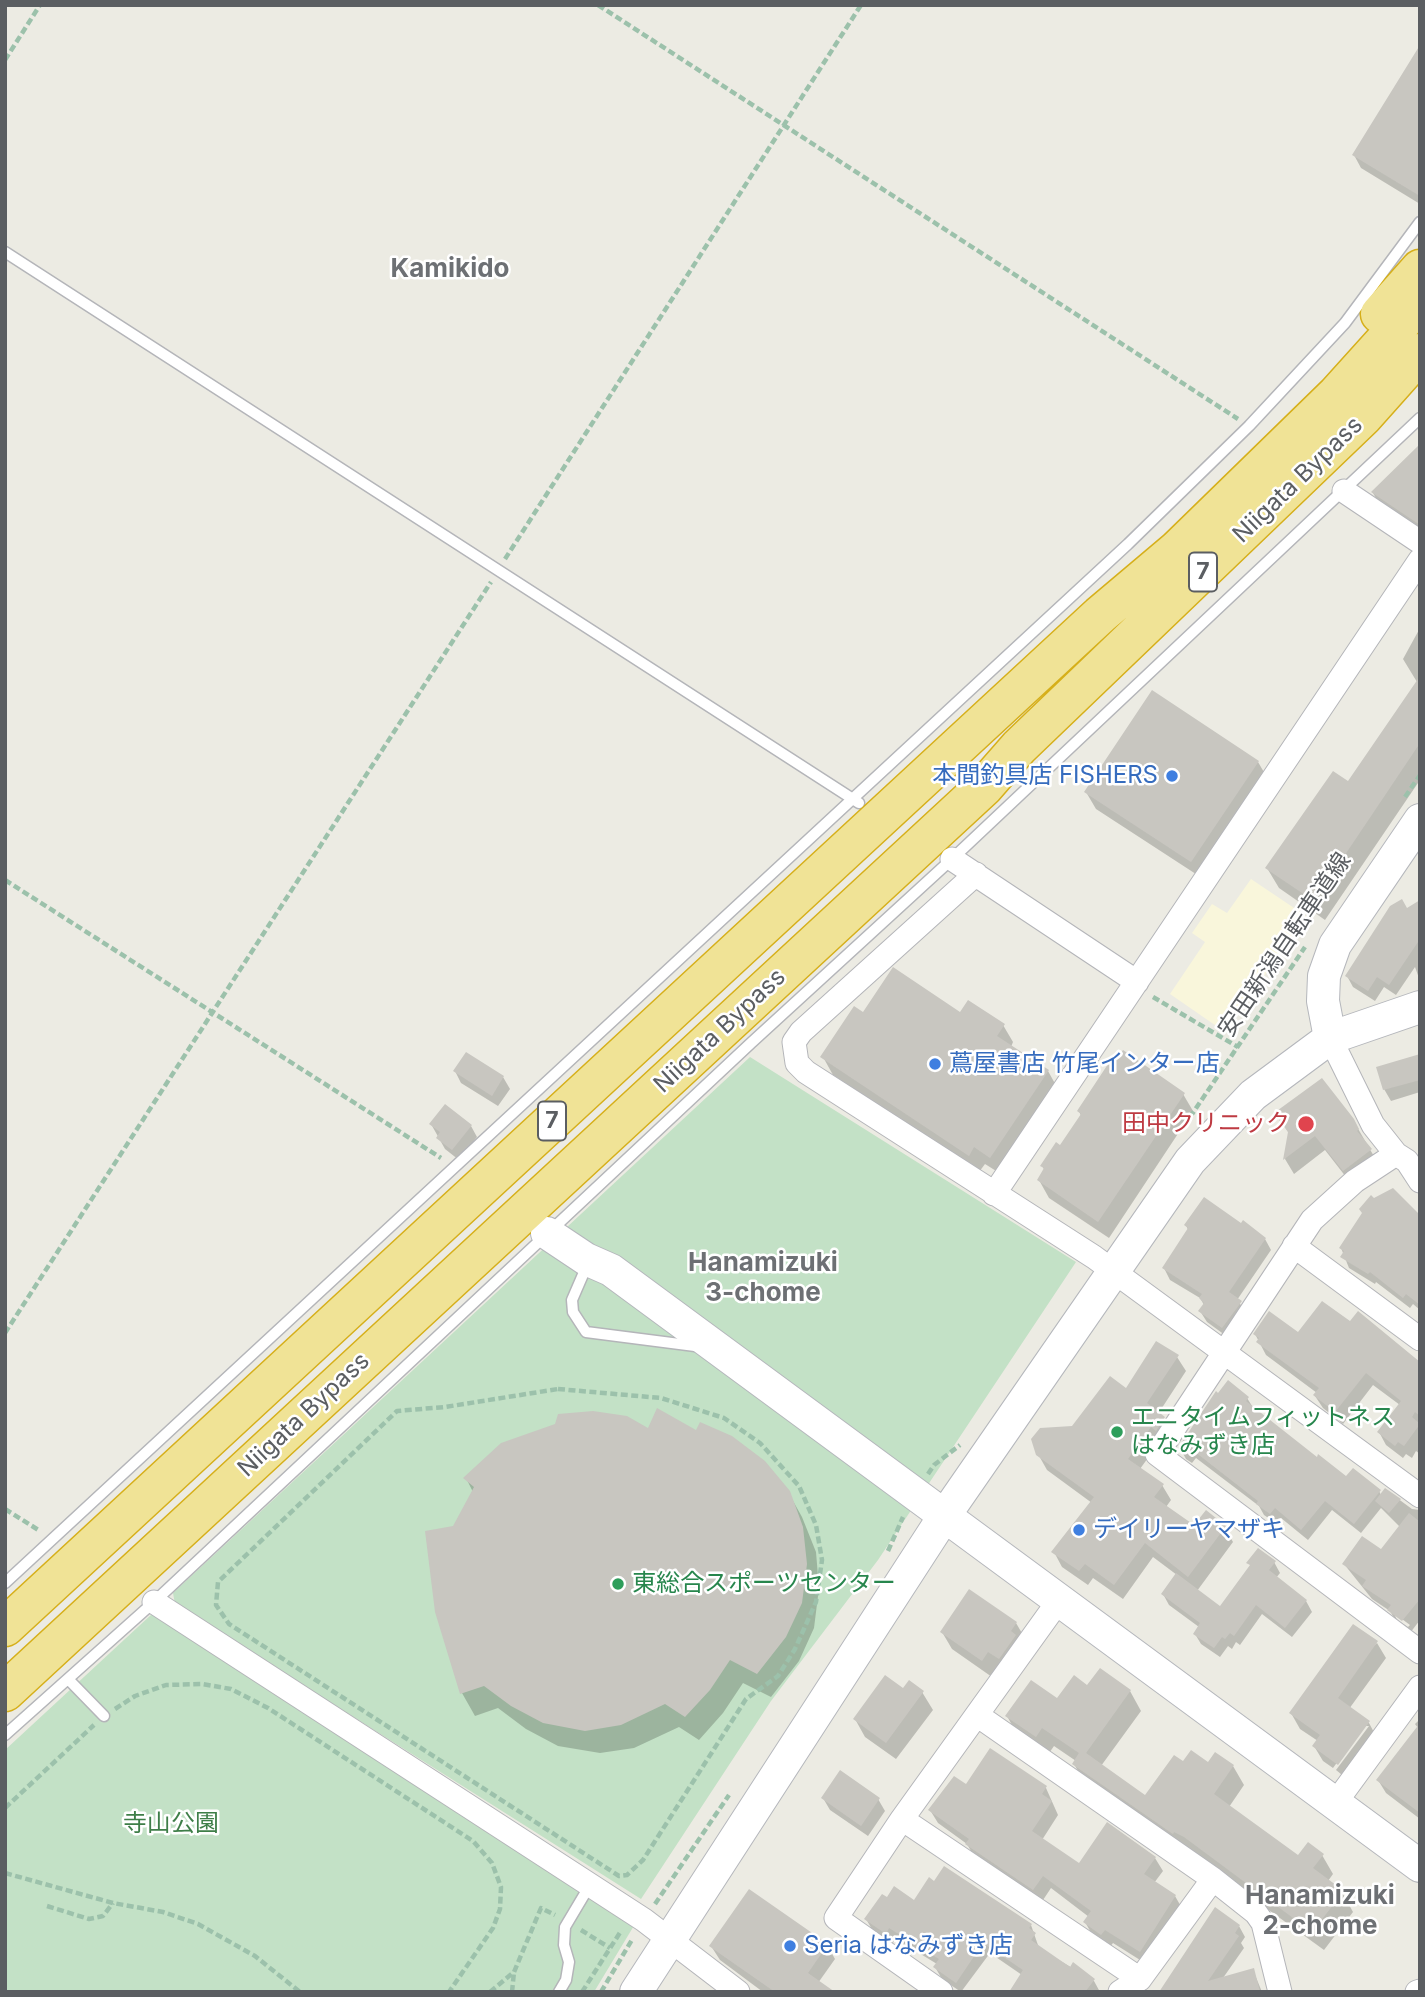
<!DOCTYPE html>
<html>
<head>
<meta charset="utf-8">
<style>
	body { margin:0 }
	#map { position:relative; width:1425px; height:1997px; overflow:hidden; background:#ecebe3; font-family:Inter,sans-serif }
	canvas { display:block }
	.frame { position:absolute; inset:0; border:7px solid #5b5e62; pointer-events:none }
</style>
</head>
<body>
<div id="map">
<canvas width="1425" height="1997"></canvas>
<div class="frame"></div>
</div>
<script>
const ctx = document.querySelector('canvas').getContext('2d');
ctx.lineJoin = 'round';
function paint(path, color) {
  ctx.fillStyle = color;
  ctx.fill(path, 'evenodd');
}
function shape(rows) {
  const path = new Path2D();
  for (const r of rows) {
    path.moveTo(r[0], r[1]);
    for (let i = 2; i < r.length; i += 2) path.lineTo(r[i], r[i + 1]);
  }
  return path;
}
function trace(path, color, width, dash) {
  ctx.strokeStyle = color;
  ctx.lineWidth = width;
  ctx.lineCap = dash ? 'butt' : 'round';
  ctx.setLineDash(dash || []);
  ctx.stroke(path);
}
function drawText(font, color, halo, rows, align = 'center') {
  ctx.font = font + ' Inter,"Noto Sans JP",sans-serif';
  ctx.lineWidth = 5;
  ctx.setLineDash([]);
  ctx.textBaseline = 'middle';
  ctx.strokeStyle = halo;
  ctx.fillStyle = color;
  for (const [text, x, y, turn = 0] of rows) {
    ctx.save();
    ctx.translate(x, y);
    ctx.rotate((+turn || 0) * Math.PI / 180);
    ctx.textAlign = isNaN(turn) ? turn : align;
    if (halo) ctx.strokeText(text, 0, 0);
    ctx.fillText(text, 0, 0);
    ctx.restore();
  }
}
paint(shape([
	[1251,879,1306,916,1225,1032,1170,994,1205,942,1192,933,1212,904,1227,913]
]), '#f9f6db');
paint(shape([
	[750,1057,1076,1262,878,1560,771,1701,641,1899,175,1604,173,1593],
	[152,1614,635,1924,594,1992,5,1992,5,1750]
]), '#c3e1c6');
paint(shape([
	[1420,46,1420,204,1361,168,1354,155],
	[1420,446,1420,534,1383,510,1373,493],
	[1420,628,1420,780,1325,920,1279,888,1267,868,1348,783,1417,682,1403,659],
	[1258,762,1268,779,1202,878,1096,809,1086,792],
	[1420,902,1420,981,1415,967,1396,995,1384,987,1375,1001,1353,987,1347,976,1406,911],
	[960,1014,1003,1025,1013,1042,1011,1047,1048,1071,1058,1089,1001,1174,985,1164,979,1172,833,1075,823,1057],
	[1420,1056,1420,1092,1391,1101,1384,1089],
	[455,1071,503,1077,510,1089,498,1106,461,1083],
	[1183,1094,1193,1111,1109,1238,1049,1198,1039,1180,1045,1171,1042,1166,1060,1147,1081,1116,1079,1111],
	[1277,1114,1353,1120,1379,1165,1353,1186,1325,1150,1294,1174,1285,1159,1290,1135],
	[431,1124,471,1126,477,1137,459,1160,445,1149],
	[1420,1218,1420,1310,1413,1304,1410,1308,1376,1282,1375,1284,1349,1268,1341,1248],
	[1186,1225,1265,1239,1271,1250,1237,1300,1247,1313,1229,1338,1207,1322,1200,1311,1204,1305,1200,1298,1170,1280,1164,1268,1188,1230],
	[1255,1334,1298,1335,1420,1368,1420,1454,1416,1451,1412,1458,1406,1454,1403,1458,1386,1445,1379,1432,1400,1405,1373,1385,1343,1424,1323,1408,1315,1396,1317,1393,1266,1355],
	[1177,1357,1186,1371,1158,1414,1172,1432,1160,1441,1140,1469,1162,1485,1171,1500,1166,1507,1194,1527,1225,1528,1233,1542,1197,1591,1220,1608,1251,1566,1249,1563,1274,1562,1280,1573,1276,1578,1306,1601,1312,1612,1292,1637,1262,1614,1240,1645,1236,1642,1232,1649,1228,1646,1220,1657,1201,1644,1195,1634,1199,1627,1169,1605,1163,1594,1177,1575,1153,1557,1123,1599,1093,1578,1088,1585,1062,1567,1054,1552,1092,1503,1047,1470,1038,1454],
	[1247,1398,1254,1409,1317,1459,1347,1479,1379,1491,1381,1495,1386,1490,1412,1509,1420,1510,1420,1620,1410,1633,1397,1623,1390,1611,1372,1599,1344,1564,1381,1552,1400,1527,1381,1508,1361,1533,1332,1510,1308,1540,1281,1518,1277,1524,1264,1515,1259,1506,1196,1458,1192,1463,1186,1459,1180,1448],
	[1394,1613,1410,1625,1408,1627,1397,1620],
	[649,1431,788,1492,802,1517,816,1552,819,1588,814,1628,799,1661,771,1697,743,1683,723,1713,699,1740,679,1727,634,1748,600,1753,558,1746,526,1729,498,1708,475,1716,462,1693,455,1527,473,1492,466,1478],
	[1016,1623,1026,1640,992,1677,952,1649,942,1632],
	[1377,1643,1386,1658,1349,1709,1369,1723,1377,1738,1347,1779,1336,1770,1369,1726,1364,1726,1333,1768,1323,1761,1314,1746,1318,1741,1300,1729,1291,1713],
	[1088,1687,1130,1691,1141,1711,1101,1766,1145,1798,1183,1764,1233,1766,1244,1785,1229,1807,1298,1858,1322,1855,1333,1874,1328,1881,1342,1892,1353,1912,1324,1950,1186,1850,1085,1783,1074,1764,1076,1761,1054,1746,1047,1756,1018,1736,1007,1716,1058,1701],
	[903,1690,922,1692,933,1710,896,1759,865,1737,855,1719],
	[1420,1719,1420,1819,1386,1793,1378,1780,1418,1728,1415,1724],
	[966,1787,1046,1788,1058,1815,1042,1840,1080,1866,1155,1858,1163,1871,1154,1883,1175,1896,1183,1910,1148,1965,1113,1943,1109,1948,1093,1936,1085,1922,1089,1917,1051,1888,1041,1903,975,1858,967,1844,938,1823,930,1810],
	[823,1798,878,1799,885,1811,868,1836,830,1810],
	[887,1899,1031,1925,1039,1948,1094,1981,1100,1992,1011,1992,1022,1975,990,1953,961,1992,942,1979,935,1967,937,1964,896,1939,892,1944,873,1931,866,1919],
	[1239,1926,1245,1937,1241,1943,1244,1948,1223,1978,1253,1970,1262,1992,1161,1992],
	[827,1945,835,1959,818,1983,831,1992,763,1992,720,1960,711,1946]
]), '#0003');
paint(shape([
	[1420,45,1420,196,1352,155],
	[1420,444,1420,525,1371,492],
	[1420,676,1420,743,1314,901,1265,868,1333,771,1348,781],
	[1152,690,1259,761,1191,862,1084,792],
	[1402,899,1407,908,1420,900,1420,939,1389,985,1377,977,1368,991,1345,976,1390,906],
	[893,967,960,1012,968,1000,1005,1024,997,1036,1049,1070,990,1158,974,1147,969,1156,820,1057,854,1006,863,1012],
	[1123,1050,1185,1093,1098,1222,1037,1180,1044,1168,1040,1166,1056,1142,1060,1145,1081,1114,1077,1111,1112,1058,1116,1060],
	[466,1052,504,1076,492,1096,453,1071],
	[1420,1054,1420,1080,1383,1090,1376,1067],
	[1322,1078,1354,1119,1359,1129,1357,1131,1372,1149,1343,1171,1315,1136,1283,1160,1288,1132,1274,1113],
	[445,1104,472,1125,452,1150,436,1138,440,1132,429,1124],
	[1393,1188,1420,1215,1420,1305,1406,1294,1403,1298,1370,1272,1368,1274,1340,1257,1344,1251,1339,1248,1362,1213,1359,1209,1371,1195,1374,1198],
	[1204,1197,1241,1223,1243,1220,1266,1238,1229,1292,1242,1301,1222,1328,1198,1311,1204,1303,1199,1298,1202,1294,1162,1268,1188,1228,1184,1225],
	[1322,1301,1350,1321,1358,1311,1420,1362,1420,1416,1415,1412,1412,1417,1420,1424,1404,1446,1398,1442,1395,1446,1377,1432,1401,1401,1366,1373,1335,1412,1313,1395,1319,1388,1256,1342,1259,1338,1253,1334,1269,1311,1298,1332],
	[1156,1341,1179,1355,1147,1403,1165,1417,1156,1431,1151,1427,1128,1459,1164,1484,1154,1497,1194,1525,1206,1510,1226,1526,1188,1577,1145,1543,1114,1585,1085,1564,1079,1571,1051,1552,1094,1497,1036,1455,1031,1439,1040,1428,1072,1426,1110,1376,1126,1388],
	[1228,1380,1249,1397,1246,1401,1317,1457,1318,1454,1346,1476,1353,1468,1381,1490,1354,1524,1325,1501,1301,1530,1275,1508,1270,1514,1256,1504,1258,1501,1190,1448,1185,1454,1178,1448,1216,1391,1218,1393],
	[657,1408,696,1430,700,1422,732,1436,765,1461,790,1491,803,1527,807,1564,802,1603,786,1637,757,1674,730,1660,710,1690,685,1717,665,1704,621,1725,585,1731,543,1723,511,1706,484,1686,460,1694,435,1612,425,1531,453,1526,474,1487,463,1478,501,1443,555,1424,558,1414,593,1411,627,1416,648,1428],
	[1385,1488,1401,1499,1389,1513,1375,1501],
	[1409,1513,1420,1522,1420,1599,1402,1621,1387,1610,1391,1605,1362,1586,1366,1580,1342,1564,1362,1536,1381,1549],
	[1258,1548,1276,1561,1269,1570,1307,1600,1285,1628,1256,1605,1234,1636,1230,1633,1225,1639,1222,1637,1214,1648,1193,1634,1200,1623,1161,1594,1176,1573,1220,1606,1250,1565,1246,1563],
	[969,1589,1017,1622,1011,1631,1016,1635,999,1659,988,1652,982,1661,940,1632],
	[1353,1624,1378,1641,1338,1698,1370,1721,1338,1765,1312,1746,1320,1735,1289,1713],
	[1100,1668,1131,1690,1086,1753,1145,1795,1174,1755,1183,1761,1191,1750,1208,1762,1215,1752,1234,1765,1214,1794,1298,1855,1308,1842,1324,1854,1313,1868,1344,1891,1312,1932,1184,1837,1174,1832,1173,1834,1072,1764,1079,1753,1042,1728,1036,1737,1005,1716,1031,1680,1057,1698,1074,1675,1087,1685],
	[885,1675,903,1688,909,1680,924,1691,886,1743,853,1719],
	[1420,1723,1420,1813,1376,1780],
	[990,1748,1047,1786,1042,1794,1052,1801,1032,1831,1079,1863,1107,1822,1156,1857,1144,1874,1176,1895,1140,1952,1105,1930,1101,1935,1083,1922,1091,1911,1043,1876,1033,1890,965,1844,969,1839,928,1810,954,1776,966,1784],
	[840,1770,880,1798,861,1826,821,1798],
	[944,1866,1032,1924,1029,1928,1036,1933,1031,1940,1070,1967,1073,1962,1095,1979,1085,1992,1009,1992,1023,1970,983,1943,956,1983,933,1967,939,1959,889,1928,886,1934,864,1919,882,1894,887,1897,894,1886,914,1900,929,1877,934,1881],
	[749,1889,828,1944,808,1973,835,1992,775,1992,709,1946],
	[1215,1907,1240,1925,1235,1933,1239,1936,1208,1981,1254,1968,1260,1992,1159,1992]
]), '#c8c6c0');
const lane = shape([
	[5,252,859,803],
	[588,1263,572,1300,573,1312,586,1332,695,1346],
	[5,1583,1128,544,1249,426,1345,323,1420,222],
	[68,1679,104,1716],
	[5,1735,154,1602,751,1043,952,859,1420,418],
	[559,1992,566,1980,569,1962,564,1945,565,1927,590,1885]
]);
const street = shape([
	[1344,491,1420,542],
	[952,859,1137,982],
	[976,874,801,1032,794,1042,797,1063,806,1072,1094,1257,1420,1496],
	[1330,1038,1373,1125,1396,1154,1407,1161,1420,1181],
	[1396,1154,1355,1181,1312,1220,1157,1454,1420,1652],
	[994,1194,1420,560],
	[1294,1246,1420,1339],
	[1060,1599,902,1819,1140,1979],
	[154,1602,644,1920,738,1992],
	[977,1715,1213,1879],
	[1336,1802,1420,1687],
	[902,1819,836,1918,941,1992],
	[1120,1992,1140,1979,1213,1879,1256,1913,1263,1923,1280,1992],
	[1417,1992,1420,1991]
]);
const secondary = shape([
	[1330,1038,1323,1001,1324,976,1335,945,1420,820],
	[547,1233,586,1259,611,1270,1420,1866],
	[636,1992,945,1515,1190,1161,1253,1095,1330,1038,1420,1007]
]);
const highway = shape([
	[1380,314,1420,269],
	[5,1627,1100,615,1177,550,1337,394,1420,302],
	[5,1692,984,787,1019,747,1364,416,1420,353]
]);
trace(lane, '#b4b5b9', 13);
trace(street, '#b4b5b9', 25);
trace(secondary, '#b5b7bc', 34);
trace(highway, '#d6af1a', 41);
trace(shape([
	[598,5,1238,419],
	[5,60,40,5],
	[505,559,861,5],
	[1405,797,1420,775],
	[5,880,441,1158],
	[1153,997,1238,1047],
	[1184,1126,1305,947],
	[5,1333,491,582],
	[558,1389,661,1398,724,1418,760,1443,799,1486,816,1525,822,1560,816,1602,795,1649,778,1676,746,1699,643,1860,627,1875,619,1876,229,1624,216,1605,218,1582,397,1411,445,1407,558,1389],
	[928,1474,934,1465,960,1445],
	[5,1509,40,1531],
	[888,1551,903,1517],
	[115,1709,135,1696,166,1685,202,1684,231,1689,268,1708,473,1841,492,1863,501,1887,500,1909,493,1928,449,1992],
	[5,1808,94,1725],
	[5,1873,113,1903,163,1912,198,1924,255,1956,300,1992],
	[655,1904,729,1795],
	[47,1906,89,1919,103,1916,113,1903],
	[581,1930,610,1948],
	[490,1992,514,1972,541,1908,555,1915],
	[512,1992,514,1972],
	[582,1992,621,1931],
	[601,1992,633,1938]
]), '#9cc1ab', 4.5, [7, 3.5]);
trace(lane, '#fff', 10);
trace(street, '#fff', 23);
trace(secondary, '#fff', 32);
trace(highway, '#f0e396', 38);
for (const [x, y, r, color] of [
	[1172,776,7,"#3f7fe0"],
	[935,1064,7,"#3f7fe0"],
	[1306,1124,9,"#e0444e"],
	[1117,1432,7,"#2e9e5b"],
	[1079,1530,7,"#3f7fe0"],
	[618,1584,7,"#2e9e5b"],
	[790,1946,7,"#3f7fe0"]
]) {
  const dot = new Path2D();
  dot.arc(x, y, r, 0, 2 * Math.PI);
  ctx.fillStyle = color;
  ctx.fill(dot);
  trace(dot, '#fff', 2.5);
}
for (const [x, y, w] of [
	[1203,572,28],
	[552,1121,28]
]) {
  const box = new Path2D();
  box.roundRect(x - w / 2, y - 19.5, w, 39, 5);
  ctx.fillStyle = '#fff';
  ctx.fill(box);
  trace(box, '#5b5e62', 2);
}
drawText('bold 23px', '#5b5e62', null, [
	["7",1203,572],
	["7",552,1121]
]);
drawText('24px', '#5b5e62', '#fff', [
	["Niigata Bypass",1298,480,-44],
	["安田新潟自転車道線",1285,945,-56],
	["Niigata Bypass",720,1031,-43],
	["Niigata Bypass",304,1415,-43]
]);
drawText('24px', '#366cbe', '#fff', [
	["本間釣具店 FISHERS",1158,776,"right"],
	["蔦屋書店 竹尾インター店",949,1064],
	["デイリーヤマザキ",1093,1530],
	["Seria はなみずき店",804,1946]
], 'left');
drawText('24px', '#be3a42', '#fff', [
	["田中クリニック",1290,1124]
], 'right');
drawText('24px', '#27864d', '#fff', [
	["エニタイムフィットネス",1131,1418],
	["はなみずき店",1131,1446],
	["東総合スポーツセンター",632,1584]
], 'left');
drawText('24px', '#3e7e48', '#fff', [
	["寺山公園",171,1824]
]);
drawText('bold 26px', '#6d7074', '#fff', [
	["Kamikido",450,269],
	["Hanamizuki",763,1263],
	["3-chome",763,1293],
	["Hanamizuki",1320,1896],
	["2-chome",1320,1926]
]);
</script>
</body>
</html>
